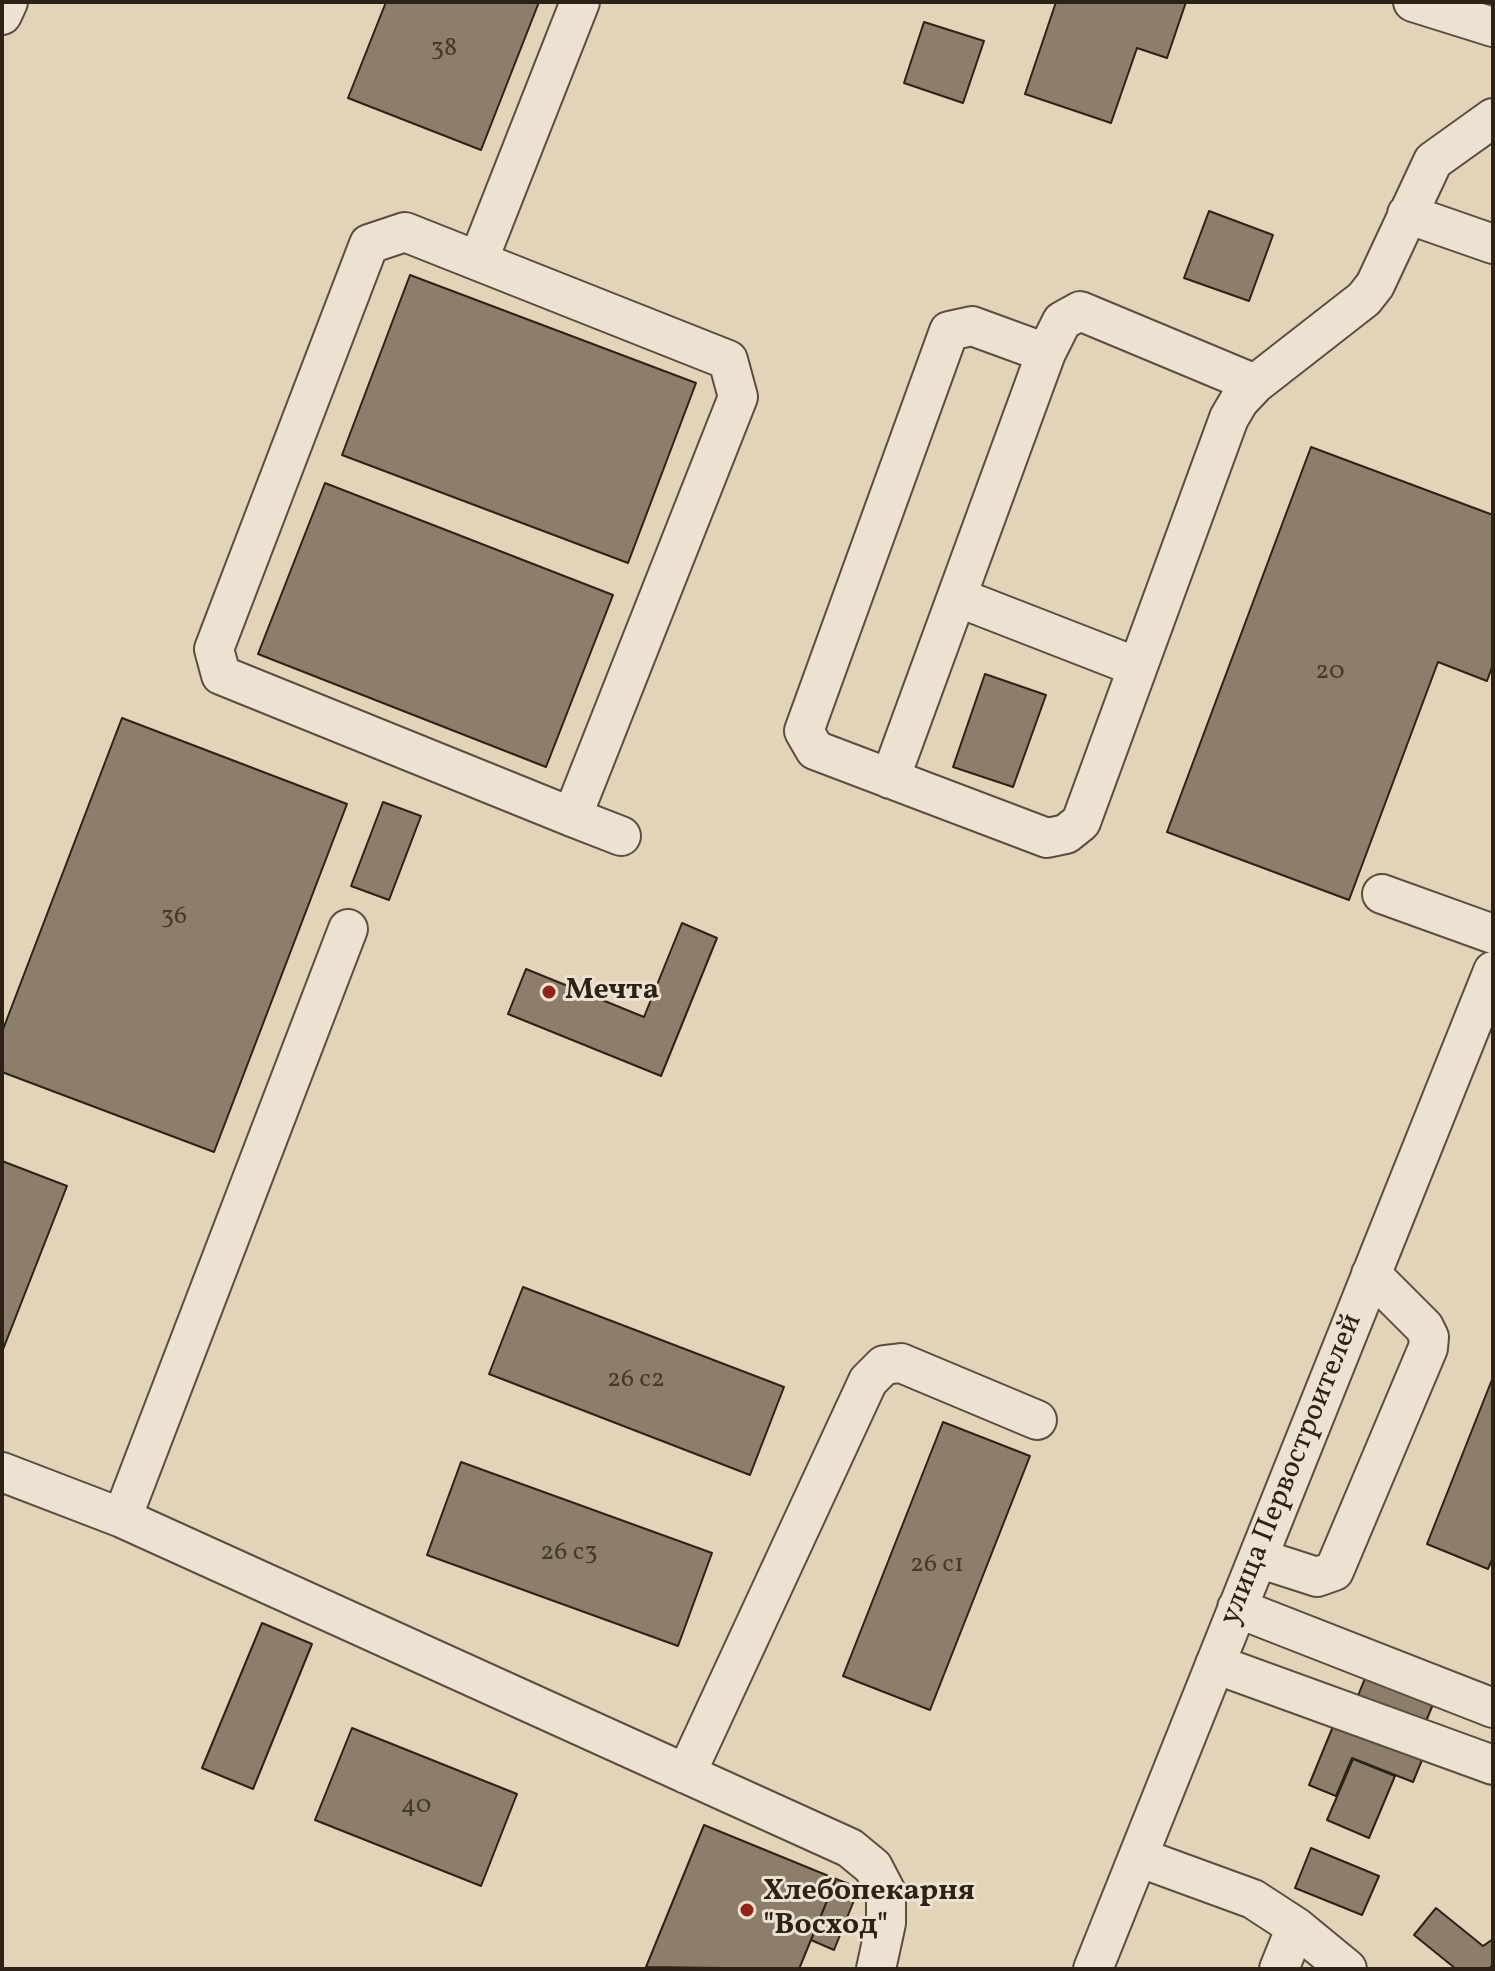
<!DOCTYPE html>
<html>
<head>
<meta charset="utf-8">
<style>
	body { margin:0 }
	#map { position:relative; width:1495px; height:1971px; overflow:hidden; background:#e3d3b9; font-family:Vollkorn,serif }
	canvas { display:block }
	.frame { position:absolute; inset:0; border:4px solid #2d2216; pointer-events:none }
</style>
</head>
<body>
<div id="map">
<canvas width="1495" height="1971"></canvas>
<div class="frame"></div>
</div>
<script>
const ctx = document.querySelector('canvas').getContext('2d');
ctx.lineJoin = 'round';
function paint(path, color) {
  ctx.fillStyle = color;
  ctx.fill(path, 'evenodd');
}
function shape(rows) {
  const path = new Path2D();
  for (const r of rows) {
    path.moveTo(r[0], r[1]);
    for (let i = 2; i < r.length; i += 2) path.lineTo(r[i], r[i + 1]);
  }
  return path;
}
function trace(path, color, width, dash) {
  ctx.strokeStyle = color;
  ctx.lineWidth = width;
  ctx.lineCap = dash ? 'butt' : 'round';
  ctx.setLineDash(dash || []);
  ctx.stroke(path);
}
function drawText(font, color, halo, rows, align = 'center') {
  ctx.font = font + ' Vollkorn,serif';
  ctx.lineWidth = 6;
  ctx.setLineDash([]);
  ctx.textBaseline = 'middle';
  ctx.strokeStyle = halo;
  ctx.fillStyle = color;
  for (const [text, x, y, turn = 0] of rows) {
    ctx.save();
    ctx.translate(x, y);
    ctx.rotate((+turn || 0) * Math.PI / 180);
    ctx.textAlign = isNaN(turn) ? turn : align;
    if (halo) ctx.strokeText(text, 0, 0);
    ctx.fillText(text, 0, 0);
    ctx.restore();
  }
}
const building = shape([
	[386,2,539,2,481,150,348,98,386,2],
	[1056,2,1186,2,1167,58,1137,48,1111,123,1025,94,1056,2],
	[924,22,984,41,963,103,904,83,924,22],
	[1209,211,1273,235,1249,301,1184,278,1209,211],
	[410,275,696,383,628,563,342,455,410,275],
	[1311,447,1493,515,1493,664,1487,681,1438,662,1349,900,1167,832,1311,447],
	[325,483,613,595,546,767,258,654,325,483],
	[985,674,1046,695,1013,787,953,767,985,674],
	[122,718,347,804,214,1152,2,1072,2,1032,122,718],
	[383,802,421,816,389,900,351,886,383,802],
	[682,923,717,938,661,1076,508,1014,526,969,644,1017,682,923],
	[2,1161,67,1186,2,1352,2,1161],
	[523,1287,784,1387,750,1475,489,1374,523,1287],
	[1493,1377,1493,1557,1488,1569,1427,1544,1493,1377],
	[943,1422,1030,1456,930,1710,843,1676,943,1422],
	[461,1462,712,1553,678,1646,427,1555,461,1462],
	[262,1623,312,1644,253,1789,202,1768,262,1623],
	[1378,1646,1446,1673,1412,1755,1345,1728,1378,1646],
	[1334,1724,1422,1760,1413,1782,1352,1758,1336,1796,1309,1785,1334,1724],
	[352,1728,517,1794,481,1886,315,1820,352,1728],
	[1353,1759,1395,1776,1369,1838,1327,1820,1353,1759],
	[704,1825,836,1879,799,1969,646,1967,704,1825],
	[1311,1848,1379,1876,1362,1915,1295,1888,1311,1848],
	[836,1879,859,1888,834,1950,811,1940,836,1879],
	[1436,1908,1483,1946,1493,1939,1493,1964,1489,1969,1456,1969,1414,1935,1436,1908]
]);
paint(building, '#8c7e6b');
trace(building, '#2d2216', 2);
const minor = shape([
	[1413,2,1493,27],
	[2,15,8,2],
	[1407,214,1493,244],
	[478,261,580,2],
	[1046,353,972,326,949,331,804,731,815,750,1047,838,1066,834,1081,822,1229,418,1239,401,1255,384,1364,299,1375,285,1433,161,1493,118],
	[957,597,1137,667],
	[890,779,1046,353,1062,321,1080,311,1255,384],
	[572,817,738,397,728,360,405,232,369,244,214,649,221,675,572,817,621,836],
	[1382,894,1493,934],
	[348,929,122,1518,850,1848,873,1867,886,1892,886,1923,876,1969],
	[2,1472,122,1518],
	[1258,1558,1317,1577,1334,1571,1428,1348,1429,1337,1424,1327,1371,1274],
	[1237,1608,1493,1708],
	[1215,1664,1493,1765],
	[686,1774,868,1381,884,1365,901,1363,1037,1420],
	[1138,1857,1253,1899,1296,1927,1347,1969],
	[1093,1969,1493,971],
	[1279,1969,1296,1927]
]);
trace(minor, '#5a4e3f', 42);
trace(minor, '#ede2d2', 38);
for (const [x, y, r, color] of [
	[549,992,8,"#8f2418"],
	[747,1910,8,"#8f2418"]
]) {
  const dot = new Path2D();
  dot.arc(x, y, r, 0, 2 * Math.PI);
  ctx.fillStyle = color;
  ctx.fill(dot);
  trace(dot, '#ede2d2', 3);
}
drawText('26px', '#45392b', null, [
	["38",444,50],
	["20",1330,673],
	["36",174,918],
	["26 с2",636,1381],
	["26 с3",569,1554],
	["26 с1",937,1566],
	["40",416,1807]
]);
drawText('bold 30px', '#2d2216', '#ede2d2', [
	["Мечта",565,992],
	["Хлебопекарня",763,1893],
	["\"Восход\"",763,1927]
], 'left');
drawText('30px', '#2d2216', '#ede2d2', [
	["улица Первостроителей",1293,1470,-68]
]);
</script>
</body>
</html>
